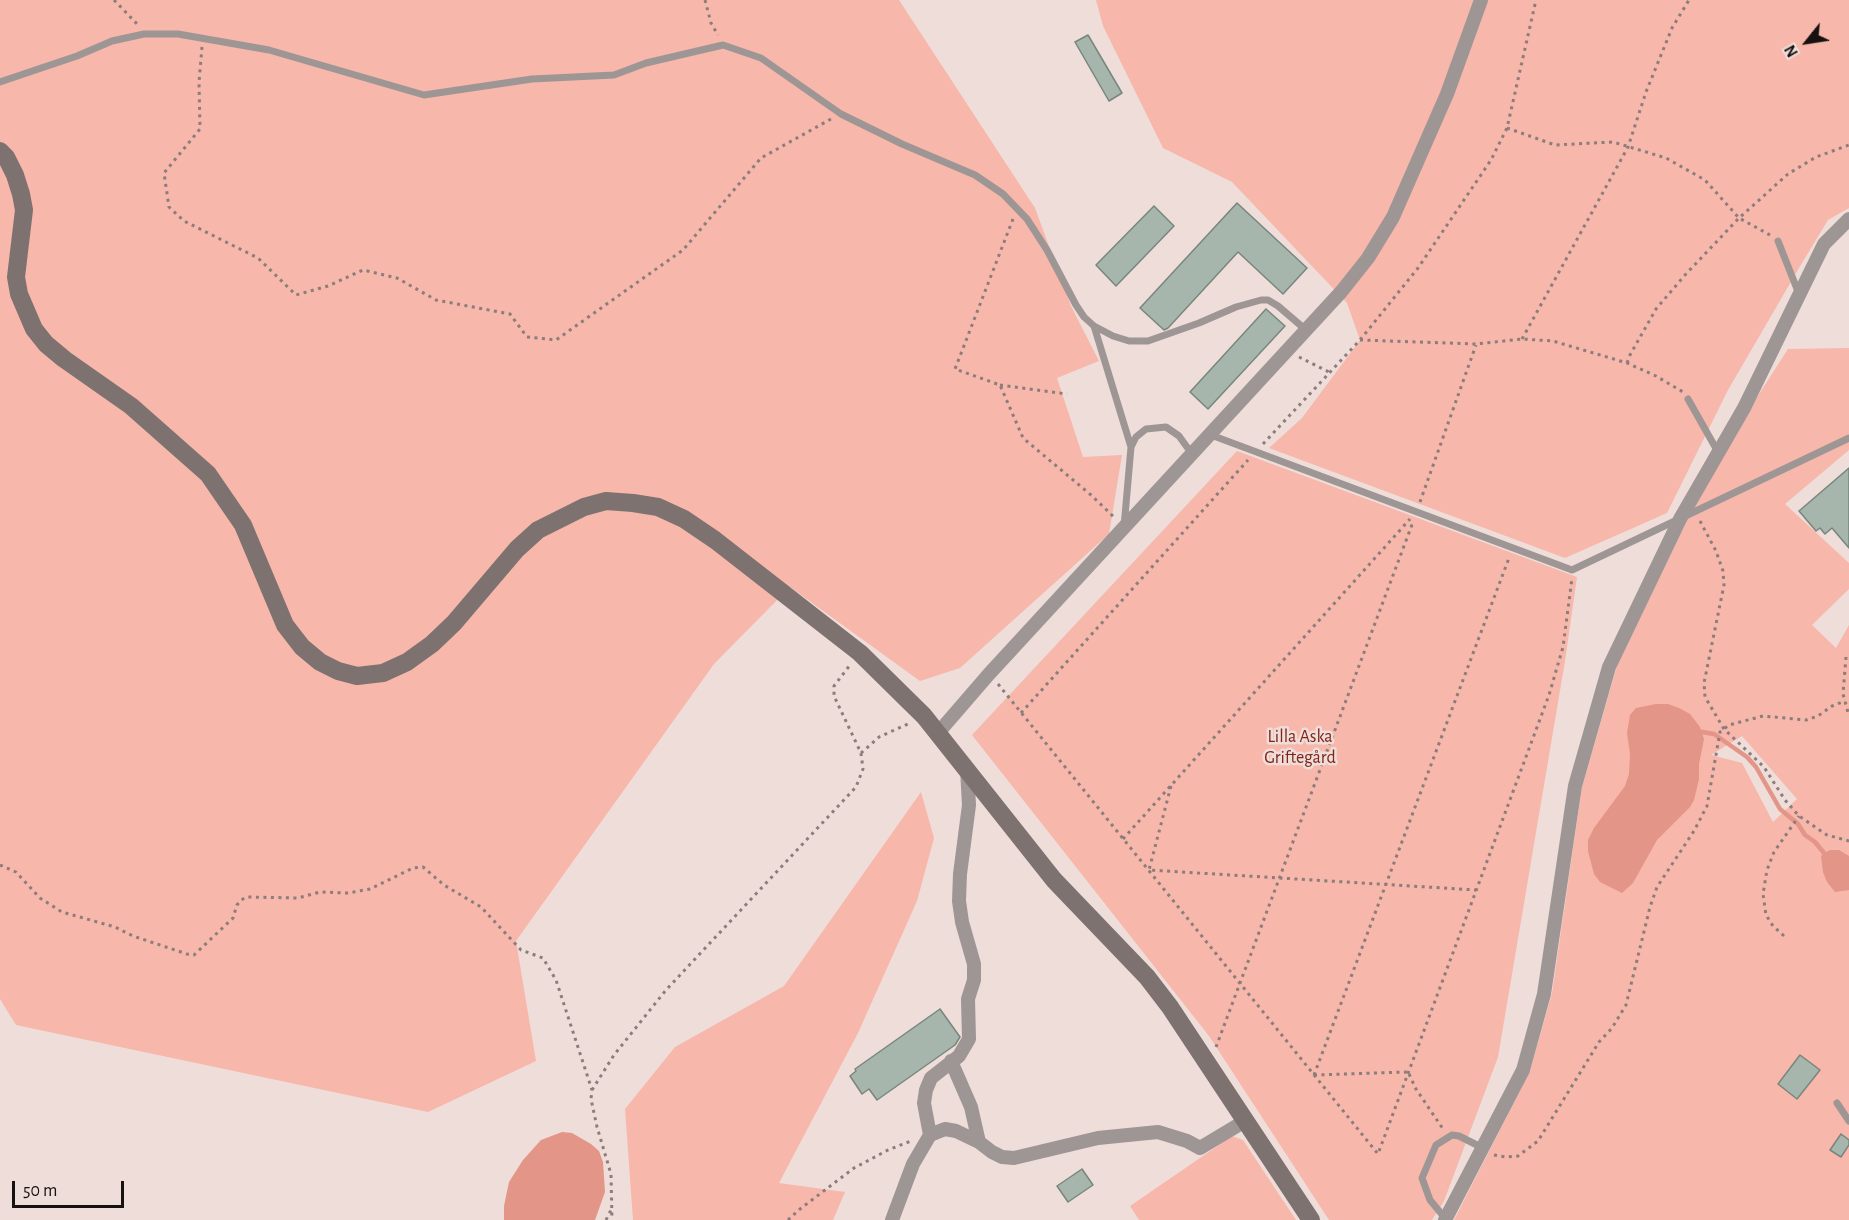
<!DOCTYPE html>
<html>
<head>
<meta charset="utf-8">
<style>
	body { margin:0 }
	#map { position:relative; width:1849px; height:1220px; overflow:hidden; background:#efddd9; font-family:"Alegreya Sans",sans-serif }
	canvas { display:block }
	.north { position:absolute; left:1777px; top:12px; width:60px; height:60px; -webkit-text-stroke:4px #efddd9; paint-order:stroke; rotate:240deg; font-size:16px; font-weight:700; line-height:24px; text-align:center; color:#171110 }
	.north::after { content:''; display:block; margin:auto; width:21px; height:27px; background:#171110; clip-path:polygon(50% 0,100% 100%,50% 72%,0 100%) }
	.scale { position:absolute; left:12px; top:1181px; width:112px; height:27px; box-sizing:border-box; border:3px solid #171110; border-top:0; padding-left:8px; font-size:18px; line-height:21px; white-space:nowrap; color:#171110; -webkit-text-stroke:4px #efddd9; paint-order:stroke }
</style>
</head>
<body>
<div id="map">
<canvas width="1849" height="1220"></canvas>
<div class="north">N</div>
<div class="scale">50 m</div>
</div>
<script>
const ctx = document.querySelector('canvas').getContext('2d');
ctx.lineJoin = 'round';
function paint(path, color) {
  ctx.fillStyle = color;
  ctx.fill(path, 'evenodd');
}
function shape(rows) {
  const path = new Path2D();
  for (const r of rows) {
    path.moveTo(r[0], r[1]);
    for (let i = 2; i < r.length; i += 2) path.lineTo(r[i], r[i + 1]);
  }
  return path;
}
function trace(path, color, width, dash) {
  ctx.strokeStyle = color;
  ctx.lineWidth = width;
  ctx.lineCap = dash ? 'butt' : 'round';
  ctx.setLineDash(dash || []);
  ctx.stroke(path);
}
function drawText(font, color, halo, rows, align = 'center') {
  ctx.font = font + ' "Alegreya Sans",sans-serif';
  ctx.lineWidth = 5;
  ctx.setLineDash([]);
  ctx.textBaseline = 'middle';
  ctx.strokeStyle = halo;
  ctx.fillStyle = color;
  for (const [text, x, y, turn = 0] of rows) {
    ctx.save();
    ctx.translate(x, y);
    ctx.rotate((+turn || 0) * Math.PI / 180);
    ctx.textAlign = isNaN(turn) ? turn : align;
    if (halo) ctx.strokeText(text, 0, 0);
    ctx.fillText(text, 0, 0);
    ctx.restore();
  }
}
paint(shape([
	[0,0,899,0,1035,208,1071,306,1099,361,1057,378,1083,457,1122,455,1109,534,960,668,920,681,790,587,714,664,516,941,536,1061,428,1112,16,1025,0,999],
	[1096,0,1849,0,1849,208,1828,220,1799,268,1728,390,1667,513,1565,558,1269,448,1302,418,1360,340,1347,303,1232,182,1163,148,1103,26],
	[1849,348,1849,450,1785,504,1849,563,1849,589,1812,625,1836,648,1849,625,1849,1220,1454,1220,1530,1071,1552,993,1582,787,1617,666,1684,526,1750,408,1788,349],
	[1742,736,1797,799,1773,822,1742,763,1711,755],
	[1237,451,1577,577,1565,661,1498,1057,1444,1201,1432,1220,1329,1220,1209,1036,972,735],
	[921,792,934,838,917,901,858,1033,779,1183,845,1192,833,1220,633,1220,625,1109,675,1047,784,986],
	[1232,1136,1243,1140,1296,1220,1139,1220,1130,1206]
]), '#f7b7ab');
paint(shape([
	[1656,704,1668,704,1679,708,1690,714,1700,727,1704,739,1699,764,1699,779,1694,800,1690,807,1657,840,1633,883,1622,893,1600,882,1594,874,1588,851,1588,840,1594,828,1625,786,1629,774,1630,754,1627,733,1630,715,1636,708],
	[1830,850,1839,850,1849,856,1849,890,1835,892,1827,882,1823,872,1821,856,1824,853],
	[562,1132,572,1133,591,1144,599,1151,603,1162,605,1192,595,1220,504,1220,504,1206,509,1182,523,1160,541,1140]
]), '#e39587');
trace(shape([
	[1702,732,1714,734,1747,757,1756,767,1780,809,1798,824,1805,835,1815,842,1824,853]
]), '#e39587', 4.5);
const building = shape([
	[1088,35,1122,93,1109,101,1075,42,1088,35],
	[1237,203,1307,268,1283,294,1238,252,1168,328,1164,330,1140,308,1237,203],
	[1154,206,1174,226,1116,286,1096,265,1154,206],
	[1266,309,1285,326,1208,409,1190,392,1266,309],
	[1849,468,1849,548,1832,528,1825,534,1820,528,1816,531,1799,511,1849,468],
	[940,1009,960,1037,955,1045,877,1100,869,1089,862,1094,850,1076,856,1071,855,1069,940,1009],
	[1800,1055,1820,1070,1797,1099,1778,1084,1800,1055],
	[1841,1134,1849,1140,1849,1145,1841,1157,1830,1150,1841,1134],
	[1082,1169,1093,1185,1068,1202,1057,1186,1082,1169]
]);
paint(building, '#a7b6ac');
trace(building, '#78867d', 1.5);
trace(shape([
	[114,0,138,25],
	[705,0,711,23,718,35],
	[202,47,199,82,200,129,164,173,169,207,184,221,258,258,296,295,328,286,363,270,397,278,436,300,510,314,527,337,556,340,683,250,761,158,831,119],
	[1507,128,1555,145,1613,142,1666,158,1705,180,1739,218,1770,235],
	[1013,219,955,369,1000,385,1023,438,1091,495,1115,518],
	[1522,339,1628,147,1646,92,1672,28,1689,0],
	[1360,340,1476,344,1522,339,1553,341,1627,363,1656,376,1683,392],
	[1299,357,1329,372],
	[1627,363,1630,355,1656,309,1685,275,1739,218,1788,174,1816,157,1849,145],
	[1000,385,1067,394],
	[1263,444,1360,340,1418,268,1491,160,1507,128,1536,0],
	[1420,502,1476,345],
	[1700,521,1716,551,1723,571,1724,585,1704,683,1705,697,1724,729,1764,767,1785,800,1799,816,1827,835,1849,841],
	[1846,657,1843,694,1849,716],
	[998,684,1378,1154,1549,695,1563,647,1572,578],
	[1021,713,1248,460],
	[861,753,879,737,910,723],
	[1171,786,1149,870,1476,890],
	[1123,839,1410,519],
	[0,865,16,872,40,898,62,912,115,927,133,936,187,954,194,955,233,918,237,905,241,900,247,897,298,898,320,892,348,893,370,889,413,868,423,867,444,885,481,907,521,950,543,958,556,980,592,1090,591,1099,597,1127,611,1174,612,1220],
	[1784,936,1773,926,1766,915,1763,894,1767,870,1774,852,1799,816],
	[1216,1047,1413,522],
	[1409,1074,1416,1089,1443,1129],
	[1314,1075,1509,558],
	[1314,1075,1408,1072],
	[592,1090,614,1055,666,990,856,787,863,769,861,753,834,696,834,686,850,665],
	[1494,1155,1506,1157,1518,1156,1538,1141,1599,1042,1612,1028,1626,1005,1650,907,1657,887,1694,831,1707,806,1720,732,1729,725,1763,716,1806,720,1818,716,1832,706,1845,701],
	[606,1220,612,1208],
	[788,1220,800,1209,854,1168,888,1150,911,1141]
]), '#8a7d7b', 3, [3, 4.5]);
trace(shape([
	[0,82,77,56,112,41,144,34,178,34,269,50,424,95,532,79,614,75,646,63,723,45,761,58,841,114,902,144,975,175,1003,194,1027,219,1047,250,1076,305,1084,317,1094,326,1113,336,1129,341,1148,341,1199,323,1236,307,1261,300,1268,300,1278,306,1306,330],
	[1778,241,1799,294],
	[1094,326,1131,447],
	[1688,399,1718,452],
	[1211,435,1572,570,1849,438],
	[1124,527,1131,447,1136,437,1146,429,1166,427,1179,436,1192,454],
	[1837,1103,1849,1121],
	[1445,1218,1430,1200,1422,1178,1436,1145,1452,1135,1459,1136,1483,1148]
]), '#9e9695', 7);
trace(shape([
	[938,733,989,674,1341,292,1368,258,1393,217,1447,94,1481,0],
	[951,1061,971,1107,979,1142],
	[930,1135,945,1129,956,1131,979,1142,992,1152,1002,1157,1014,1158,1098,1138,1158,1132,1187,1141,1200,1148,1245,1121],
	[892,1220,913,1164,930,1135,924,1103,926,1090,931,1078,959,1056,969,1039,968,999,974,980,974,964,962,922,959,901,960,874,969,805,967,769],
	[1445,1220,1523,1070,1544,994,1575,786,1609,667,1680,519,1744,408,1824,244,1849,219]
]), '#9e9695', 14);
trace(shape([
	[0,151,6,157,15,175,21,194,24,210,16,277,19,294,34,329,46,344,64,359,131,406,208,474,243,525,285,625,302,647,320,662,338,671,357,676,383,673,407,662,432,644,454,623,517,549,538,530,584,507,606,501,633,503,658,507,684,519,715,540,860,653,924,716,1054,880,1147,977,1170,1007,1311,1220]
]), '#7d7270', 18);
drawText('18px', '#7e2418', '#efddd9', [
	["Lilla Aska",1300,737],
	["Griftegård",1300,758]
]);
</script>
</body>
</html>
